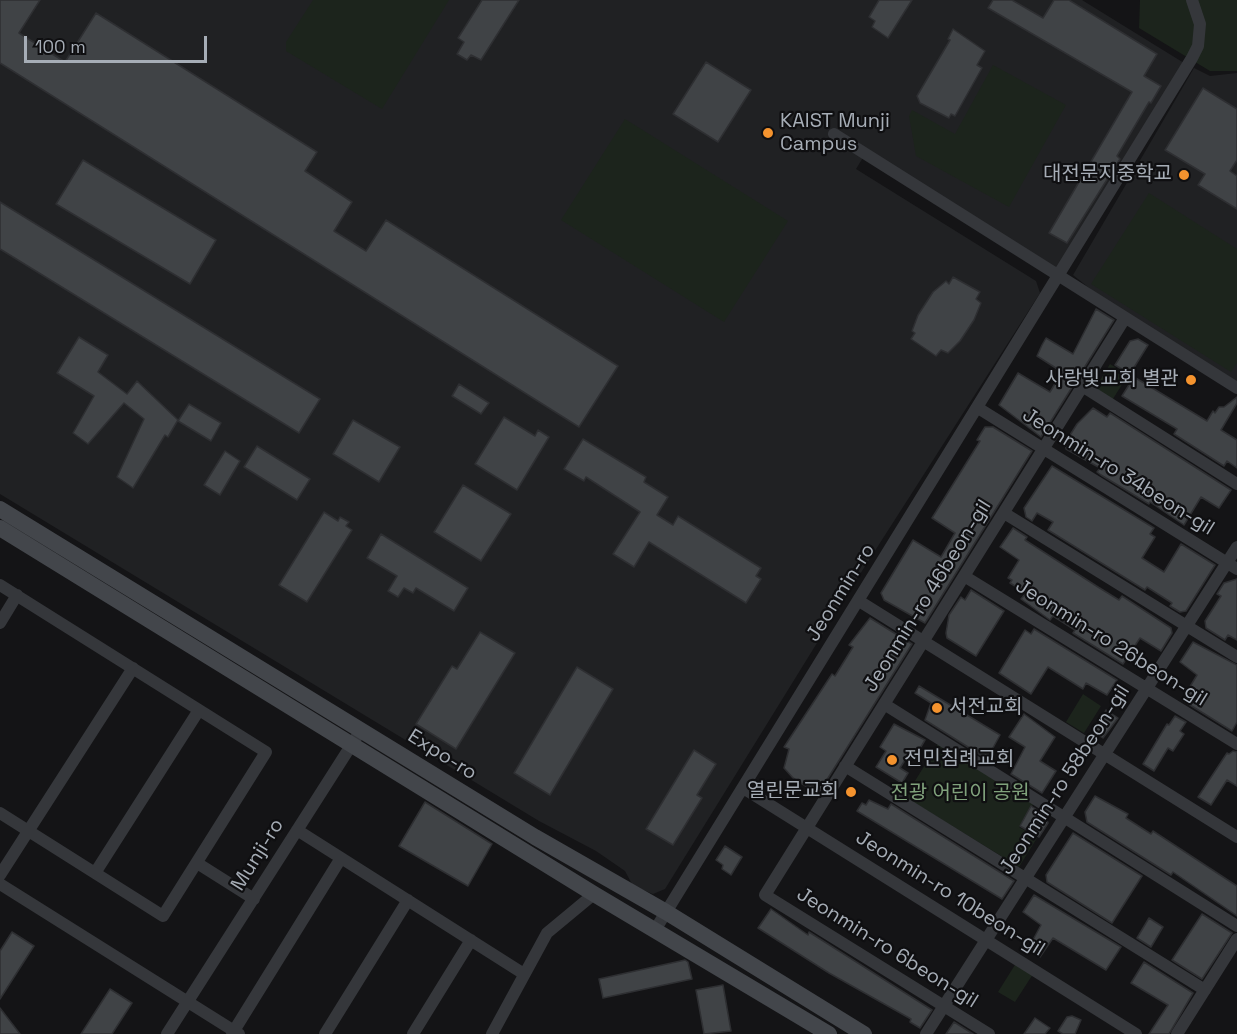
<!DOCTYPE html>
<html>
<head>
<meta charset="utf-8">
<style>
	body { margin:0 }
	#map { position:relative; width:1237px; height:1034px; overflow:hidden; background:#141416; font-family:"Space Grotesk",sans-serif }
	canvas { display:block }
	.scale { position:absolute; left:24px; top:36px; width:183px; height:27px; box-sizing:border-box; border:3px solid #a6adb6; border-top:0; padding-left:8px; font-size:18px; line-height:21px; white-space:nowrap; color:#a6adb6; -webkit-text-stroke:4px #0f0f11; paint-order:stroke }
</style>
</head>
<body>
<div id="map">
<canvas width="1237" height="1034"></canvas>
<div class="scale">100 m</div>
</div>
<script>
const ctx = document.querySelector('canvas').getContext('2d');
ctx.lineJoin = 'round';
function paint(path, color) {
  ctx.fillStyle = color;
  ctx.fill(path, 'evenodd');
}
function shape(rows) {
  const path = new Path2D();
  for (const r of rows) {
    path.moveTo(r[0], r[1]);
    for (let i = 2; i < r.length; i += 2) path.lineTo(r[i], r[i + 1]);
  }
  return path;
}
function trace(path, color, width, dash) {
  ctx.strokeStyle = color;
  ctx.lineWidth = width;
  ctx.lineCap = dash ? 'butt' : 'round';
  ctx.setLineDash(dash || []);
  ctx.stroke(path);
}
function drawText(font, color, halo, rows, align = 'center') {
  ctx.font = font + ' "Space Grotesk","Noto Sans KR",sans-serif';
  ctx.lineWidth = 4.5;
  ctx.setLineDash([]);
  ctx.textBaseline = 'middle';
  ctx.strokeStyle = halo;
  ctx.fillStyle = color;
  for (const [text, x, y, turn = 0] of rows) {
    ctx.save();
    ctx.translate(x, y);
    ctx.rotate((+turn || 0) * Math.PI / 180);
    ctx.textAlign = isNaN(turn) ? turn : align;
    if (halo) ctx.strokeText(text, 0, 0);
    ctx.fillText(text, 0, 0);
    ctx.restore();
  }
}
paint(shape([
	[0,0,1082,0,1184,63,1057,269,867,151,856,169,1036,281,1040,293,846,596,665,889,653,894,633,886,625,871,596,851,539,821,0,494],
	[1194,68,1210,76,1237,73,1237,386,1124,316,1073,275]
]), '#202123');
paint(shape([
	[313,0,449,0,382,109,286,51,286,42],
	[1140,0,1237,0,1237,71,1210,71,1139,28],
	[993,65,1066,105,1009,207,916,156,909,116,912,110,955,134],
	[625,119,788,221,724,322,561,220],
	[1149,193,1237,249,1237,363,1231,372,1091,284],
	[1110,364,1128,375,1111,402,1099,392,1097,385],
	[1083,694,1101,706,1084,733,1066,722],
	[938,744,1034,803,1019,827,1037,838,1019,867,905,797],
	[1018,960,1035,971,1015,1002,998,992]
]), '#1c241c');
const building = shape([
	[0,0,40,0,19,33,65,62,96,13,317,152,305,171,352,202,334,231,366,251,386,220,618,366,579,427,0,63,0,0],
	[482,0,519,0,481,60,471,55,467,60,457,54,464,42,458,38,482,0],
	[879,0,912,0,888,38,872,27,875,21,869,17,879,0],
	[993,0,1012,0,1043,18,1054,0,1069,0,1157,54,1144,76,1161,86,1151,103,1149,102,1117,156,1120,159,1067,243,1049,233,1132,92,988,8,993,0],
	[953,29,985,51,977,65,982,68,955,116,951,114,949,118,920,103,917,96,950,40,948,39,953,29],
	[706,62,751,90,718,142,673,114,706,62],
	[1203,88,1237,109,1237,160,1230,171,1237,176,1237,209,1198,185,1205,174,1165,150,1203,88],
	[83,160,216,240,190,284,56,204,83,160],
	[0,202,320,399,299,433,0,249,0,202],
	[953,277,980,292,976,299,981,303,974,320,960,341,948,353,941,350,936,356,911,339,915,333,912,331,918,315,933,292,946,281,949,284,953,277],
	[1096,309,1114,320,1041,437,999,405,1018,373,1050,392,1062,372,1037,356,1042,345,1046,338,1073,354,1096,309],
	[79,337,108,355,98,372,127,394,137,381,178,420,168,437,165,435,133,488,117,477,144,419,124,403,88,444,73,433,94,396,57,373,79,337],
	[1138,339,1148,345,1130,374,1115,365,1130,341,1138,339],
	[1134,377,1207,421,1213,411,1215,413,1219,407,1224,407,1237,397,1237,403,1221,430,1237,440,1237,468,1227,461,1224,466,1174,434,1177,429,1122,396,1134,377],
	[459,384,489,403,481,414,452,396,459,384],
	[189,404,221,423,211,441,178,421,189,404],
	[1093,408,1107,417,1110,413,1231,490,1219,508,1201,497,1184,525,1150,502,1149,504,1101,475,1097,472,1100,468,1066,449,1065,443,1077,424,1093,408],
	[504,417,535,436,538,430,549,437,517,490,475,464,504,417],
	[353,420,400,447,379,482,333,454,353,420],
	[985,427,993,427,1032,451,925,623,884,600,881,593,913,540,941,557,955,533,932,518,980,441,977,440,985,427],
	[583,439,646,477,644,482,668,497,657,515,673,525,678,516,761,568,756,576,761,579,746,603,649,542,634,567,613,554,640,512,586,477,584,481,564,469,583,439],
	[257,446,310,479,297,500,244,467,257,446],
	[225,451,240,461,220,495,204,485,225,451],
	[1052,466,1154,528,1150,534,1155,537,1142,558,1164,572,1181,544,1215,565,1186,611,1180,612,1170,606,1172,603,1147,587,1145,590,1048,530,1053,522,1037,513,1032,521,1026,517,1024,508,1052,466],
	[463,485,511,514,481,561,434,532,463,485],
	[324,512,338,521,340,517,349,522,346,526,352,530,307,602,279,585,324,512],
	[1013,528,1027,537,1025,540,1098,587,1119,600,1122,596,1171,628,1172,633,1161,651,1140,638,1123,664,1073,633,1075,630,1053,616,1050,620,1021,599,1026,593,1010,583,1012,580,1008,578,1019,560,1000,547,1013,528],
	[381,534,468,588,454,611,416,588,413,593,404,588,398,597,388,591,397,576,367,558,381,534],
	[1237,579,1237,640,1228,635,1225,640,1206,628,1205,621,1221,596,1217,594,1224,583,1237,579],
	[971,590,1004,611,976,656,947,638,946,633,949,615,961,597,965,600,971,590],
	[870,618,912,644,818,794,793,778,784,768,789,749,784,747,832,674,835,676,853,647,849,645,870,618],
	[1034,629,1117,680,1107,695,1086,683,1083,689,1048,667,1031,694,999,673,1025,630,1031,634,1034,629],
	[480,632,515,653,456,749,416,724,452,666,457,669,480,632],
	[1193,642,1237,665,1237,722,1232,731,1182,700,1197,675,1180,662,1193,642],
	[577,667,613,689,550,795,514,773,577,667],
	[919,686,1000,735,987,759,925,720,931,703,915,693,919,686],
	[1106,710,1118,718,1103,738,1094,732,1106,710],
	[1024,714,1055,737,1040,761,1056,771,1042,793,1011,774,1025,747,1009,737,1024,714],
	[1175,716,1186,722,1180,731,1184,734,1173,751,1168,748,1154,771,1143,764,1167,724,1169,725,1175,716],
	[894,724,925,740,918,752,912,749,900,768,908,773,902,783,876,767,886,751,880,747,894,724],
	[694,750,716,764,697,795,702,798,673,845,646,829,694,750],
	[1233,751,1237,752,1237,786,1227,780,1211,805,1198,797,1227,753,1229,754,1233,751],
	[1095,796,1128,814,1126,818,1151,834,1153,831,1237,886,1237,916,1173,872,1171,875,1087,822,1085,812,1095,796],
	[869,800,888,809,891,804,1014,881,1002,899,857,811,862,803,866,805,869,800],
	[425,802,492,844,468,886,399,846,425,802],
	[1031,806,1046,816,1048,823,1039,837,1020,826,1031,806],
	[1073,833,1142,876,1112,923,1047,882,1046,875,1073,833],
	[725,846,742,857,731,875,722,869,723,865,716,860,725,846],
	[1034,895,1121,947,1106,970,1053,938,1040,957,1028,949,1041,925,1023,912,1034,895],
	[771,909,808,935,809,932,932,1010,920,1028,910,1022,911,1019,829,973,758,928,771,909],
	[1202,914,1232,933,1202,979,1172,960,1202,914],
	[1149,918,1163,927,1151,947,1137,938,1149,918],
	[12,932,34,946,0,999,0,951,12,932],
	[685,960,688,962,692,979,603,998,599,979,685,960],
	[1144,962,1193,993,1169,1034,1149,1034,1168,1005,1131,983,1144,962],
	[723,985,731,1031,704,1034,696,990,723,985],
	[110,989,132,1003,112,1034,81,1034,110,989],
	[0,1008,20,1034,0,1034,0,1008],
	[1072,1016,1081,1020,1075,1034,1063,1034,1058,1031,1067,1017,1072,1016],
	[1035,1018,1050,1028,1045,1034,1024,1034,1035,1018],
	[954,1022,973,1034,946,1034,954,1022]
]);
paint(building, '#404346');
trace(building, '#2e2f32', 1.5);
trace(shape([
	[834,134,1237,388],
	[1082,386,1237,484],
	[978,408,1237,569],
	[1004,513,1237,657],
	[964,576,1237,744],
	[0,585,266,752,163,916,0,813],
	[859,601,1237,837],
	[0,623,17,595],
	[884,704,1237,926],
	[845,766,1205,990],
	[743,788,1136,1034],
	[297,830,524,974],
	[197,863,254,899],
	[95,873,199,710],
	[0,875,133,668],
	[0,884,239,1034],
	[655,930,1192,58,1198,46,1200,24,1192,0],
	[167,1034,361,730],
	[232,1034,341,858],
	[325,1034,408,900],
	[413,1034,471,940],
	[492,1034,547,933,594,894],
	[926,1034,1237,547],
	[989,1034,765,895,1125,318],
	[1177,1034,1237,939]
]), '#35373b', 12);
trace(shape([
	[0,509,535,837,666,912,864,1034],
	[0,528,594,894,829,1034]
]), '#43464b', 16);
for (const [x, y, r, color] of [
	[768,133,6,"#f4932e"],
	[1184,175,6,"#f4932e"],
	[1191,380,6,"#f4932e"],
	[937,708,6,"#f4932e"],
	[892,760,6,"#f4932e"],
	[851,792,6,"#f4932e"]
]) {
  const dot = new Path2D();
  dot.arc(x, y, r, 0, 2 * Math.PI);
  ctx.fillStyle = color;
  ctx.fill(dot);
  trace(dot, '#0f0f11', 2);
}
drawText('20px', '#a6adb6', '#0f0f11', [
	["KAIST Munji",780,122],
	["Campus",780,145],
	["대전문지중학교",1172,175,"right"],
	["사랑빛교회 별관",1179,380,"right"],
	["서전교회",949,708],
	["전민침례교회",904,760],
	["열린문교회",839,792,"right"]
], 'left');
drawText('20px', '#a6adb6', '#0f0f11', [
	["Jeonmin-ro 34beon-gil",1118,472,32],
	["Jeonmin-ro",841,593,-58],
	["Jeonmin-ro 46beon-gil",928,596,-58],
	["Jeonmin-ro 26beon-gil",1111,643,32],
	["Expo-ro",442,755,32],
	["Jeonmin-ro 58beon-gil",1065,780,-57],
	["Munji-ro",258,855,-58],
	["Jeonmin-ro 10beon-gil",950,894,32],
	["Jeonmin-ro 6beon-gil",887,948,32]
]);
drawText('20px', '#80a27c', '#0f0f11', [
	["전광 어린이 공원",960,794]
]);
</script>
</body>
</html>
